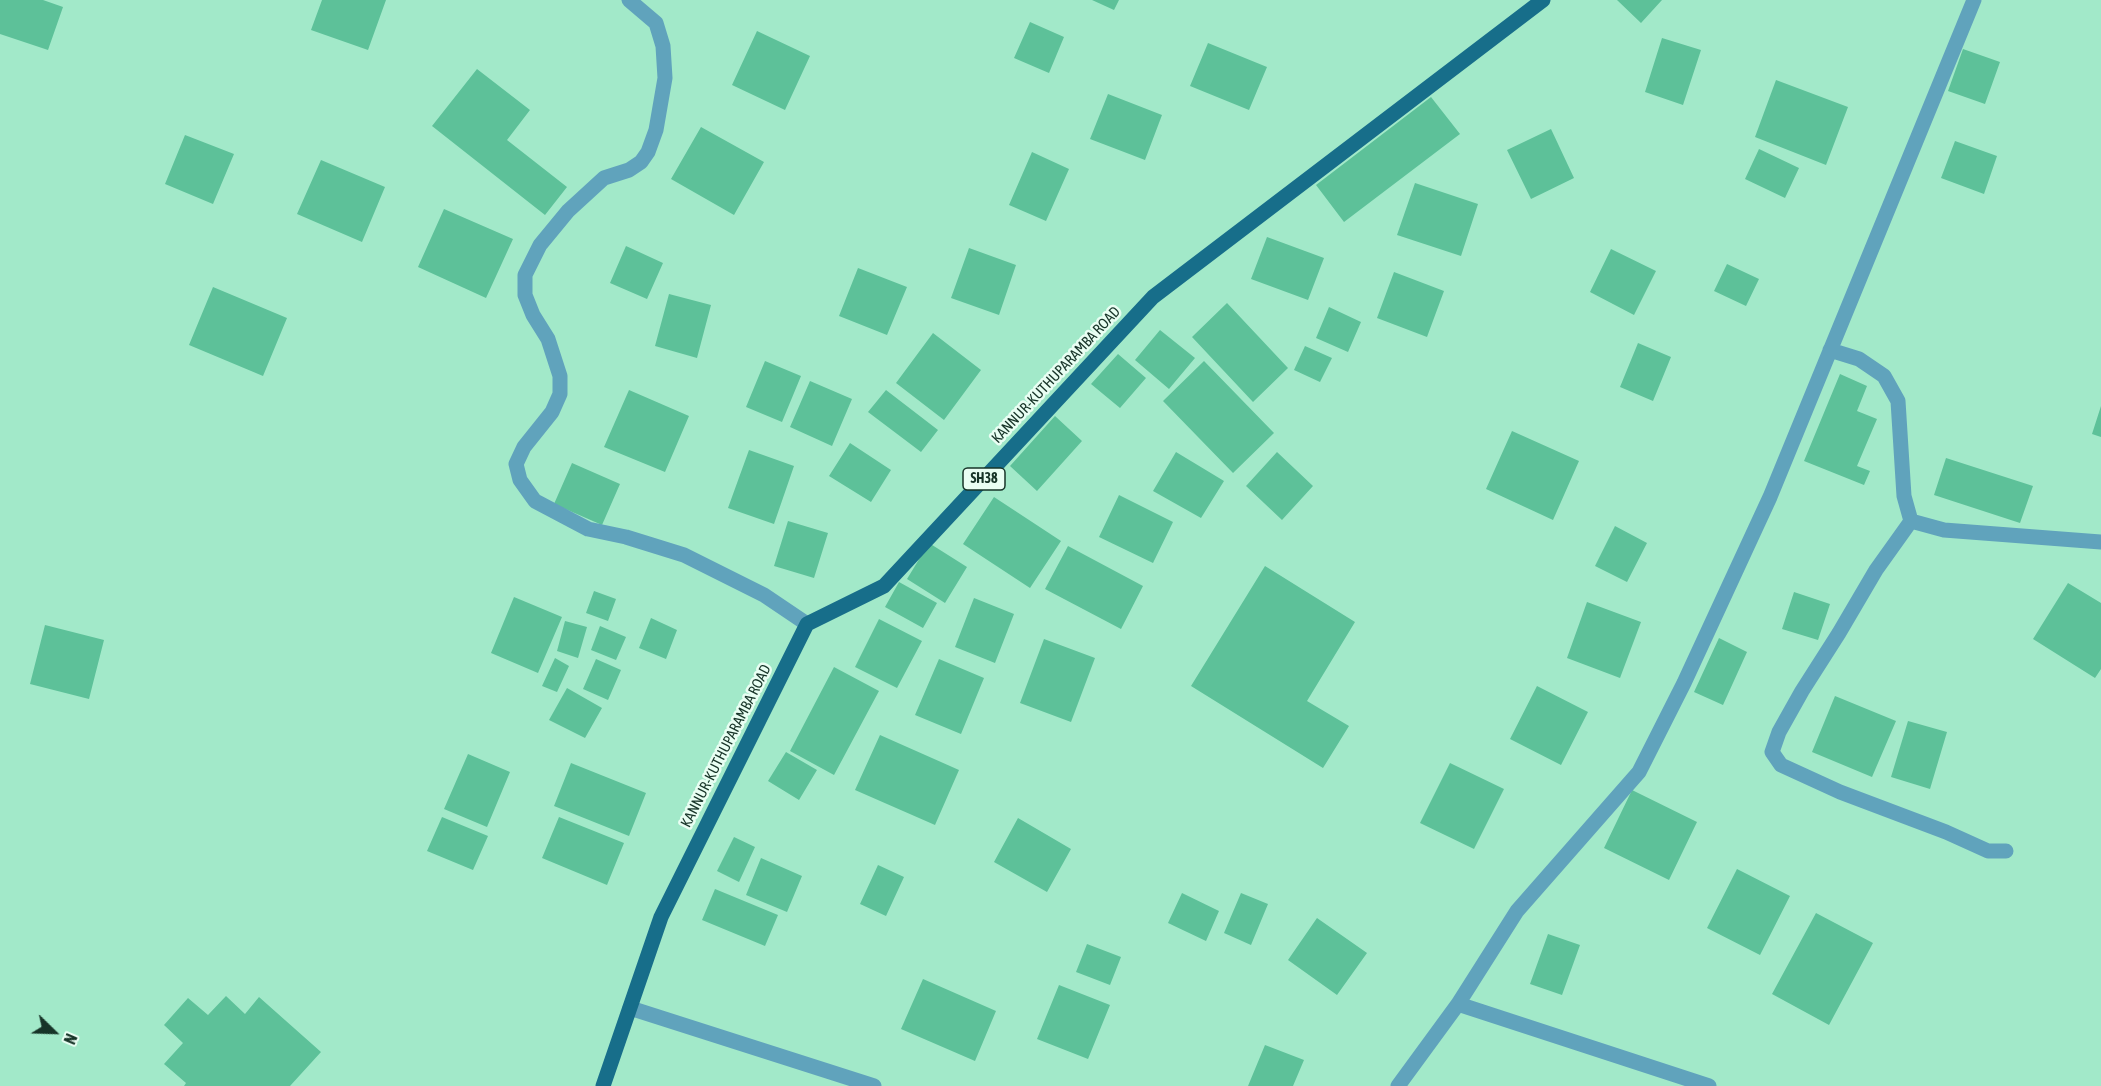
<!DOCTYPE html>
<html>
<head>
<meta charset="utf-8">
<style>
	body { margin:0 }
	#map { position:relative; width:2101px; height:1086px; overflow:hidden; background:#a2e9c9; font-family:"Asap Condensed",sans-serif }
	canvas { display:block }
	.north { position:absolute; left:24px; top:1002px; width:60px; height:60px; -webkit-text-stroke:4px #e9fef3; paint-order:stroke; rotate:113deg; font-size:16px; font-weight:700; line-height:24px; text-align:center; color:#173428 }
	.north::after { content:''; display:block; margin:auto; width:21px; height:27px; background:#173428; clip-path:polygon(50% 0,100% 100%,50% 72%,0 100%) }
</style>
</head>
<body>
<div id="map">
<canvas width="2101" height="1086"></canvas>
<div class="north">N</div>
</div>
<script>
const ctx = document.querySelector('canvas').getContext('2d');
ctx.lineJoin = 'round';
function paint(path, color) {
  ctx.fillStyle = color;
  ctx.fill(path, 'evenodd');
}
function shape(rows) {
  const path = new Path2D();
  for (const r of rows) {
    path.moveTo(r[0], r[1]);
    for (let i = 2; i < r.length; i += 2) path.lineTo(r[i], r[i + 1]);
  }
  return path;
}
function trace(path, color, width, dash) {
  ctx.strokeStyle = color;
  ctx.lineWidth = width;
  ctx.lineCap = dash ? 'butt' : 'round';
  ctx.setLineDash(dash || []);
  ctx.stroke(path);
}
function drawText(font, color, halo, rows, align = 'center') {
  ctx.font = font + ' "Asap Condensed",sans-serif';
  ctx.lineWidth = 5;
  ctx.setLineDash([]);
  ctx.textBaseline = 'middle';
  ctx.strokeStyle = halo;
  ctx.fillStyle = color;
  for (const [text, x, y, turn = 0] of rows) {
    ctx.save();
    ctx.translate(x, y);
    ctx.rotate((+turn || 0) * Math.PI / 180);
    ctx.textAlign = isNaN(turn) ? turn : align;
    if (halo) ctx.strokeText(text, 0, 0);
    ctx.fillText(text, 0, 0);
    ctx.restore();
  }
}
paint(shape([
	[0,0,43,0,63,7,48,50,0,34],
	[322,0,386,0,368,50,311,30],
	[1092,0,1119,0,1114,10],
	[1617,0,1662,0,1641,23],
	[1030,22,1064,37,1049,73,1014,58],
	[757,31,810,56,785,110,732,85],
	[1662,38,1701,50,1683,105,1645,92],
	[1208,43,1267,67,1249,110,1190,86],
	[1963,49,2000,62,1985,104,1948,91],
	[477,69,530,110,507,140,567,187,545,215,432,126],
	[1776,80,1848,107,1826,165,1755,137],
	[1108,94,1162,115,1145,160,1090,139],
	[1431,97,1460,134,1344,222,1316,185],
	[701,127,764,162,734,215,671,179],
	[1551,129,1574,178,1531,199,1507,150],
	[185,135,234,154,213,204,165,184],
	[1955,141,1997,156,1984,194,1941,178],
	[1759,149,1799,168,1785,198,1745,179],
	[1032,152,1069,169,1046,221,1009,205],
	[321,160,385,187,362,242,297,214],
	[1415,183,1478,204,1461,256,1397,235],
	[444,209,513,239,486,298,418,267],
	[1267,237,1324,258,1308,300,1251,279],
	[626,246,663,263,647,299,610,283],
	[969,248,1016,265,999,315,951,298],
	[1611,249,1656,271,1634,315,1590,292],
	[1727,264,1759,279,1746,306,1714,291],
	[858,268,907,287,887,335,839,316],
	[1394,272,1444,291,1427,337,1377,318],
	[213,287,287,318,263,376,189,345],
	[669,294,711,305,697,358,655,346],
	[1227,303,1288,368,1253,402,1192,337],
	[1329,307,1361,322,1348,352,1316,338],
	[1160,330,1195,358,1169,389,1135,360],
	[933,333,981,370,944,420,896,383],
	[1638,343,1671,357,1653,401,1620,387],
	[1305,346,1332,358,1320,382,1294,370],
	[1118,354,1146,378,1120,408,1091,384],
	[765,361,801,376,782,422,746,407],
	[1204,361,1274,433,1233,473,1163,401],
	[1840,374,1867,386,1857,411,1877,419,1857,466,1870,471,1864,485,1804,461],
	[810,381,852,399,832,446,790,427],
	[629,390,689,416,665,472,604,447],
	[886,390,938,430,921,452,868,412],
	[2101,406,2101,437,2092,434],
	[1055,416,1082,441,1037,491,1010,466],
	[1512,431,1579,461,1553,520,1486,489],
	[850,443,891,470,871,502,829,476],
	[749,450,794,466,774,524,728,508],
	[1176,452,1224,481,1201,518,1153,491],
	[1277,452,1313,486,1282,520,1246,486],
	[1946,458,2033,486,2020,523,1934,495],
	[572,463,620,484,602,525,554,504],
	[1119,495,1173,522,1153,563,1099,537],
	[994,497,1061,541,1030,588,963,544],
	[788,521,828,533,814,578,774,566],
	[1615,526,1647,543,1627,582,1595,566],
	[929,543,967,567,945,603,907,579],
	[1068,546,1143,586,1121,629,1045,589],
	[1265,566,1355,622,1307,701,1349,726,1323,768,1191,686],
	[899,582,937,603,923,628,885,607],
	[2068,583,2101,603,2101,669,2095,678,2033,639],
	[594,591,616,599,608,621,586,613],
	[1794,592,1830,604,1818,640,1782,629],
	[514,597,562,617,538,673,491,653],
	[974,598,1014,614,995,663,955,647],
	[1587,602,1641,622,1620,678,1567,658],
	[651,618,677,630,666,659,639,648],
	[879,619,922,641,897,688,855,667],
	[565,621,587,627,578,658,557,651],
	[45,625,104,640,89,699,30,684],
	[600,626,626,637,616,660,591,650],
	[1719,638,1747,652,1723,705,1694,692],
	[1044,639,1095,658,1071,722,1020,703],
	[555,658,569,666,557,692,542,686],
	[596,659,621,670,608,700,583,689],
	[939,659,984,678,961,734,915,715],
	[834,667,879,691,834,775,790,751],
	[1537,686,1588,712,1561,765,1510,739],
	[567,688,602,708,585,738,549,720],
	[1835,696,1896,721,1872,777,1812,752],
	[1908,721,1947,732,1930,789,1891,777],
	[880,735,959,770,935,825,855,790],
	[786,752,817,770,799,800,768,781],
	[468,754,510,772,487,827,444,809],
	[571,763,646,793,629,836,554,806],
	[1450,763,1504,789,1474,849,1420,823],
	[1632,790,1697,822,1669,880,1604,848],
	[442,817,488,836,473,870,427,851],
	[559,817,624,843,607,885,542,858],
	[1018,818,1071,849,1047,892,994,862],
	[734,837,755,847,739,882,717,871],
	[761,858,802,876,787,912,746,895],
	[878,865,904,877,886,916,860,904],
	[1737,869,1790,896,1760,955,1707,928],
	[715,889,778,915,765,946,702,920],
	[1182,893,1219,911,1206,941,1168,923],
	[1241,893,1268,904,1251,945,1224,933],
	[1816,913,1873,943,1829,1025,1772,994],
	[1317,918,1367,953,1337,995,1288,960],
	[1548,934,1580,945,1562,995,1530,984],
	[1087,944,1121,957,1110,985,1076,972],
	[923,979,996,1011,975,1061,901,1029],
	[1059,985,1110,1005,1088,1059,1037,1039],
	[226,996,245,1014,259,997,321,1052,290,1086,184,1086,186,1083,164,1064,183,1043,164,1025,188,998,208,1015],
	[1265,1045,1304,1060,1293,1086,1248,1086]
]), '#5dc199');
trace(shape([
	[629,0,656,23,663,46,665,78,656,130,648,152,641,162,629,170,604,178,568,211,540,245,525,275,525,295,533,315,548,339,560,376,560,394,552,412,524,447,516,464,520,480,535,501,588,529,626,537,684,555,764,595,807,624],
	[1830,350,1859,359,1884,376,1898,401,1904,496,1911,521,1944,530,2101,542],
	[1911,521,1876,570,1839,633,1802,691,1779,732,1772,752,1781,765,1840,792,1946,832,1988,851,2006,851],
	[1458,1004,1517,911,1639,772,1684,683,1770,497,1974,0],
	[630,1008,874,1086],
	[1398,1086,1458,1004,1709,1086]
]), '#60a3bc', 15);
trace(shape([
	[603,1086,661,917,807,624,884,586,1153,297,1543,0]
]), '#176e8a', 15);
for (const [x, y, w] of [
	[984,479,42]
]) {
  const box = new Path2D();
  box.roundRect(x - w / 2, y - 11, w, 22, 4.5);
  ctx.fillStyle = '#e9fef3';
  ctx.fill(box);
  trace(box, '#173428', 1.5);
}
drawText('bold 14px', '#173428', null, [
	["SH38",984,479]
]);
drawText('15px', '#173428', '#e9fef3', [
	["KANNUR-KUTHUPARAMBA ROAD",1056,375,-47],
	["KANNUR-KUTHUPARAMBA ROAD",726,746,-63]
]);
</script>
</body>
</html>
